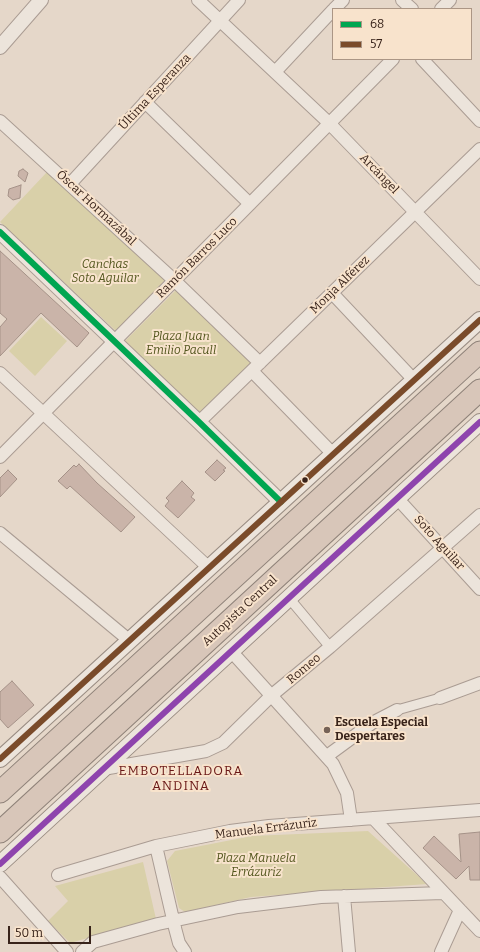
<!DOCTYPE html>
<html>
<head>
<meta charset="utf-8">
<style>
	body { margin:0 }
	#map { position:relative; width:480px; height:952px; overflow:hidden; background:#e5d7c9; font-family:Bitter,serif }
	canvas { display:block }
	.legend { position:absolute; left:332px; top:8px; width:140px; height:52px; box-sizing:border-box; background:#f8e3cc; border:1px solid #ab9685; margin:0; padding:5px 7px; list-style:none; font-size:12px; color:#38231a }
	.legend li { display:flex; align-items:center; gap:8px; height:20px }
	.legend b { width:20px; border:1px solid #ab9685 }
	.scale { position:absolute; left:8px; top:926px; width:83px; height:18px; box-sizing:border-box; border:2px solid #38231a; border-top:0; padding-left:5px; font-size:12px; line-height:14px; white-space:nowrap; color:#38231a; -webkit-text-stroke:3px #f8e3cc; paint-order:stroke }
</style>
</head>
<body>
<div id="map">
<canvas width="480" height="952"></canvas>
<ul class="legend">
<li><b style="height:5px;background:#00a651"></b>68</li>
<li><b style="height:5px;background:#7a4b2a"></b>57</li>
</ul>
<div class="scale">50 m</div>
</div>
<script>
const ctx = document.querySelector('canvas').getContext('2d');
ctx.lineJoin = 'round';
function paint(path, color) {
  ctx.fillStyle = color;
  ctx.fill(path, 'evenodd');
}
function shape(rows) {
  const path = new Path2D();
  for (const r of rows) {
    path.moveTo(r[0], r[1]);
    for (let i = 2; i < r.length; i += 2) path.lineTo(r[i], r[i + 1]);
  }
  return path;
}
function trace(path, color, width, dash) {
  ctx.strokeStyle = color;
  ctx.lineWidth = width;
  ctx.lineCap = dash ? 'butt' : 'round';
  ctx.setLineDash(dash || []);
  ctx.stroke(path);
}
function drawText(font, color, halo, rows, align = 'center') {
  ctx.font = font + ' Bitter,serif';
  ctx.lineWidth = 4;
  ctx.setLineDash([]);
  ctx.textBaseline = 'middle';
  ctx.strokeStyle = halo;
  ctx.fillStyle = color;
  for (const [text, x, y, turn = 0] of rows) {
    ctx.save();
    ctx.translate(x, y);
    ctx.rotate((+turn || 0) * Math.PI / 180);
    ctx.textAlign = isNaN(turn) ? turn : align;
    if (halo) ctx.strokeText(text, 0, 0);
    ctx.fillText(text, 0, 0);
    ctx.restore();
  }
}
paint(shape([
	[47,172,166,279,116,331,0,222],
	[181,285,257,364,200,419,122,344],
	[41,317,67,341,35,376,9,351],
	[368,831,427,884,251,897,185,912,179,908,167,861,175,851,252,836],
	[143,862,156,919,70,943,48,921,68,901,55,886]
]), '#d9d0a9');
const building = shape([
	[23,169,28,173,25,182,18,176,19,171,23,169],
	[21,185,20,198,13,200,8,196,9,189,21,185],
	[0,251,89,333,77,347,41,313,0,356,0,327,7,319,0,313,0,251],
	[217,460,226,468,223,470,225,471,215,481,205,472,217,460],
	[79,464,97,483,135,517,121,532,70,486,67,489,58,481,74,465,76,467,79,464],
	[8,470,17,479,0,497,0,478,8,470],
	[182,481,194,493,191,497,195,500,178,518,165,506,169,501,166,498,182,481],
	[12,681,34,705,8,728,0,719,0,692,12,681],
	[480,832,480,880,470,880,469,866,456,879,423,848,434,836,461,862,459,834,480,832]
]);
paint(building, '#cab4a9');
trace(building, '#a59288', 1);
const pedestrian = shape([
	[289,598,330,647],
	[397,710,440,698]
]);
const minor = shape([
	[198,0,329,123,480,279],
	[402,0,412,9],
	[334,9,343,0],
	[441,9,450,0],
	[422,59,480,121],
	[275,72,333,10],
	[145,102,250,204],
	[0,121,175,281,260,363],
	[70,184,239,0],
	[332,293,414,380],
	[252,371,333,454],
	[0,373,209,568],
	[199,422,480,149],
	[0,457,393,59],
	[397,498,480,589],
	[0,533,130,641],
	[231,651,333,764,347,793,351,820],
	[440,698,480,683],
	[327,756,372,723,397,710],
	[103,769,206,751,223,743,272,695,330,647,480,515],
	[373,818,480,931],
	[156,846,175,928,179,943,185,952],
	[58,875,156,846,230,831,269,826,480,810],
	[0,877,67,952],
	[344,896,349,952],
	[82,952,93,942,158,924,238,907,321,897,443,893],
	[441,952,460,910]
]);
const tertiary = shape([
	[0,47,41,0],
	[0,232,199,422,281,502]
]);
const secondary = shape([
	[0,759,480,320],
	[0,864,480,422]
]);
const motorway = shape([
	[0,792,480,352],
	[0,832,480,390]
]);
trace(pedestrian, '#aa9c93', 11);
trace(minor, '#aa9c93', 14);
trace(tertiary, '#aa9c93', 16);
trace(secondary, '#998c82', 18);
trace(motorway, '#8f8279', 23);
trace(pedestrian, '#ece4db', 9);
trace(minor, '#ece4db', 12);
trace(tertiary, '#ece4db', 14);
trace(secondary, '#ece4db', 16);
trace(motorway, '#d8c6b9', 21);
trace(shape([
	[0,232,199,422,281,502]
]), '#00a651', 6);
trace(shape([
	[0,759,480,320]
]), '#7a4b2a', 6);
trace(shape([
	[0,864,480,422]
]), '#8e44ad', 6);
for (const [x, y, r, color] of [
	[305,480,3.5,"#38231a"],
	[327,730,4,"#756257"]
]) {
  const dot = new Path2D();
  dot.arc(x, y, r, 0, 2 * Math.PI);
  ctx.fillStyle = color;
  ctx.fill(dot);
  trace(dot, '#f8e3cc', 1.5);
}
drawText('12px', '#38231a', '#f8e3cc', [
	["Última Esperanza",155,92,-47],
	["Arcángel",379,174,46],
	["Óscar Hormazábal",96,208,43],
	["Ramón Barros Luco",197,258,-45],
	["Monja Alférez",340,285,-44],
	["Soto Aguilar",439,543,48],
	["Autopista Central",240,611,-43],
	["Romeo",304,669,-40],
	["Manuela Errázuriz",266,829,-7]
]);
drawText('italic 12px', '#54571f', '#f8e3cc', [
	["Canchas",105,265],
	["Soto Aguilar",105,279],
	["Plaza Juan",181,337],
	["Emilio Pacull",181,351],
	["Plaza Manuela",256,859],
	["Errázuriz",256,873]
]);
drawText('bold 12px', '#38231a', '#f8e3cc', [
	["Escuela Especial",335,723],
	["Despertares",335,737]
], 'left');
ctx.letterSpacing = '1px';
drawText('13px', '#691716', '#f8e3cc', [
	["EMBOTELLADORA",181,771],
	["ANDINA",181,786]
]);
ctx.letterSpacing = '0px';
</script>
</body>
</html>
